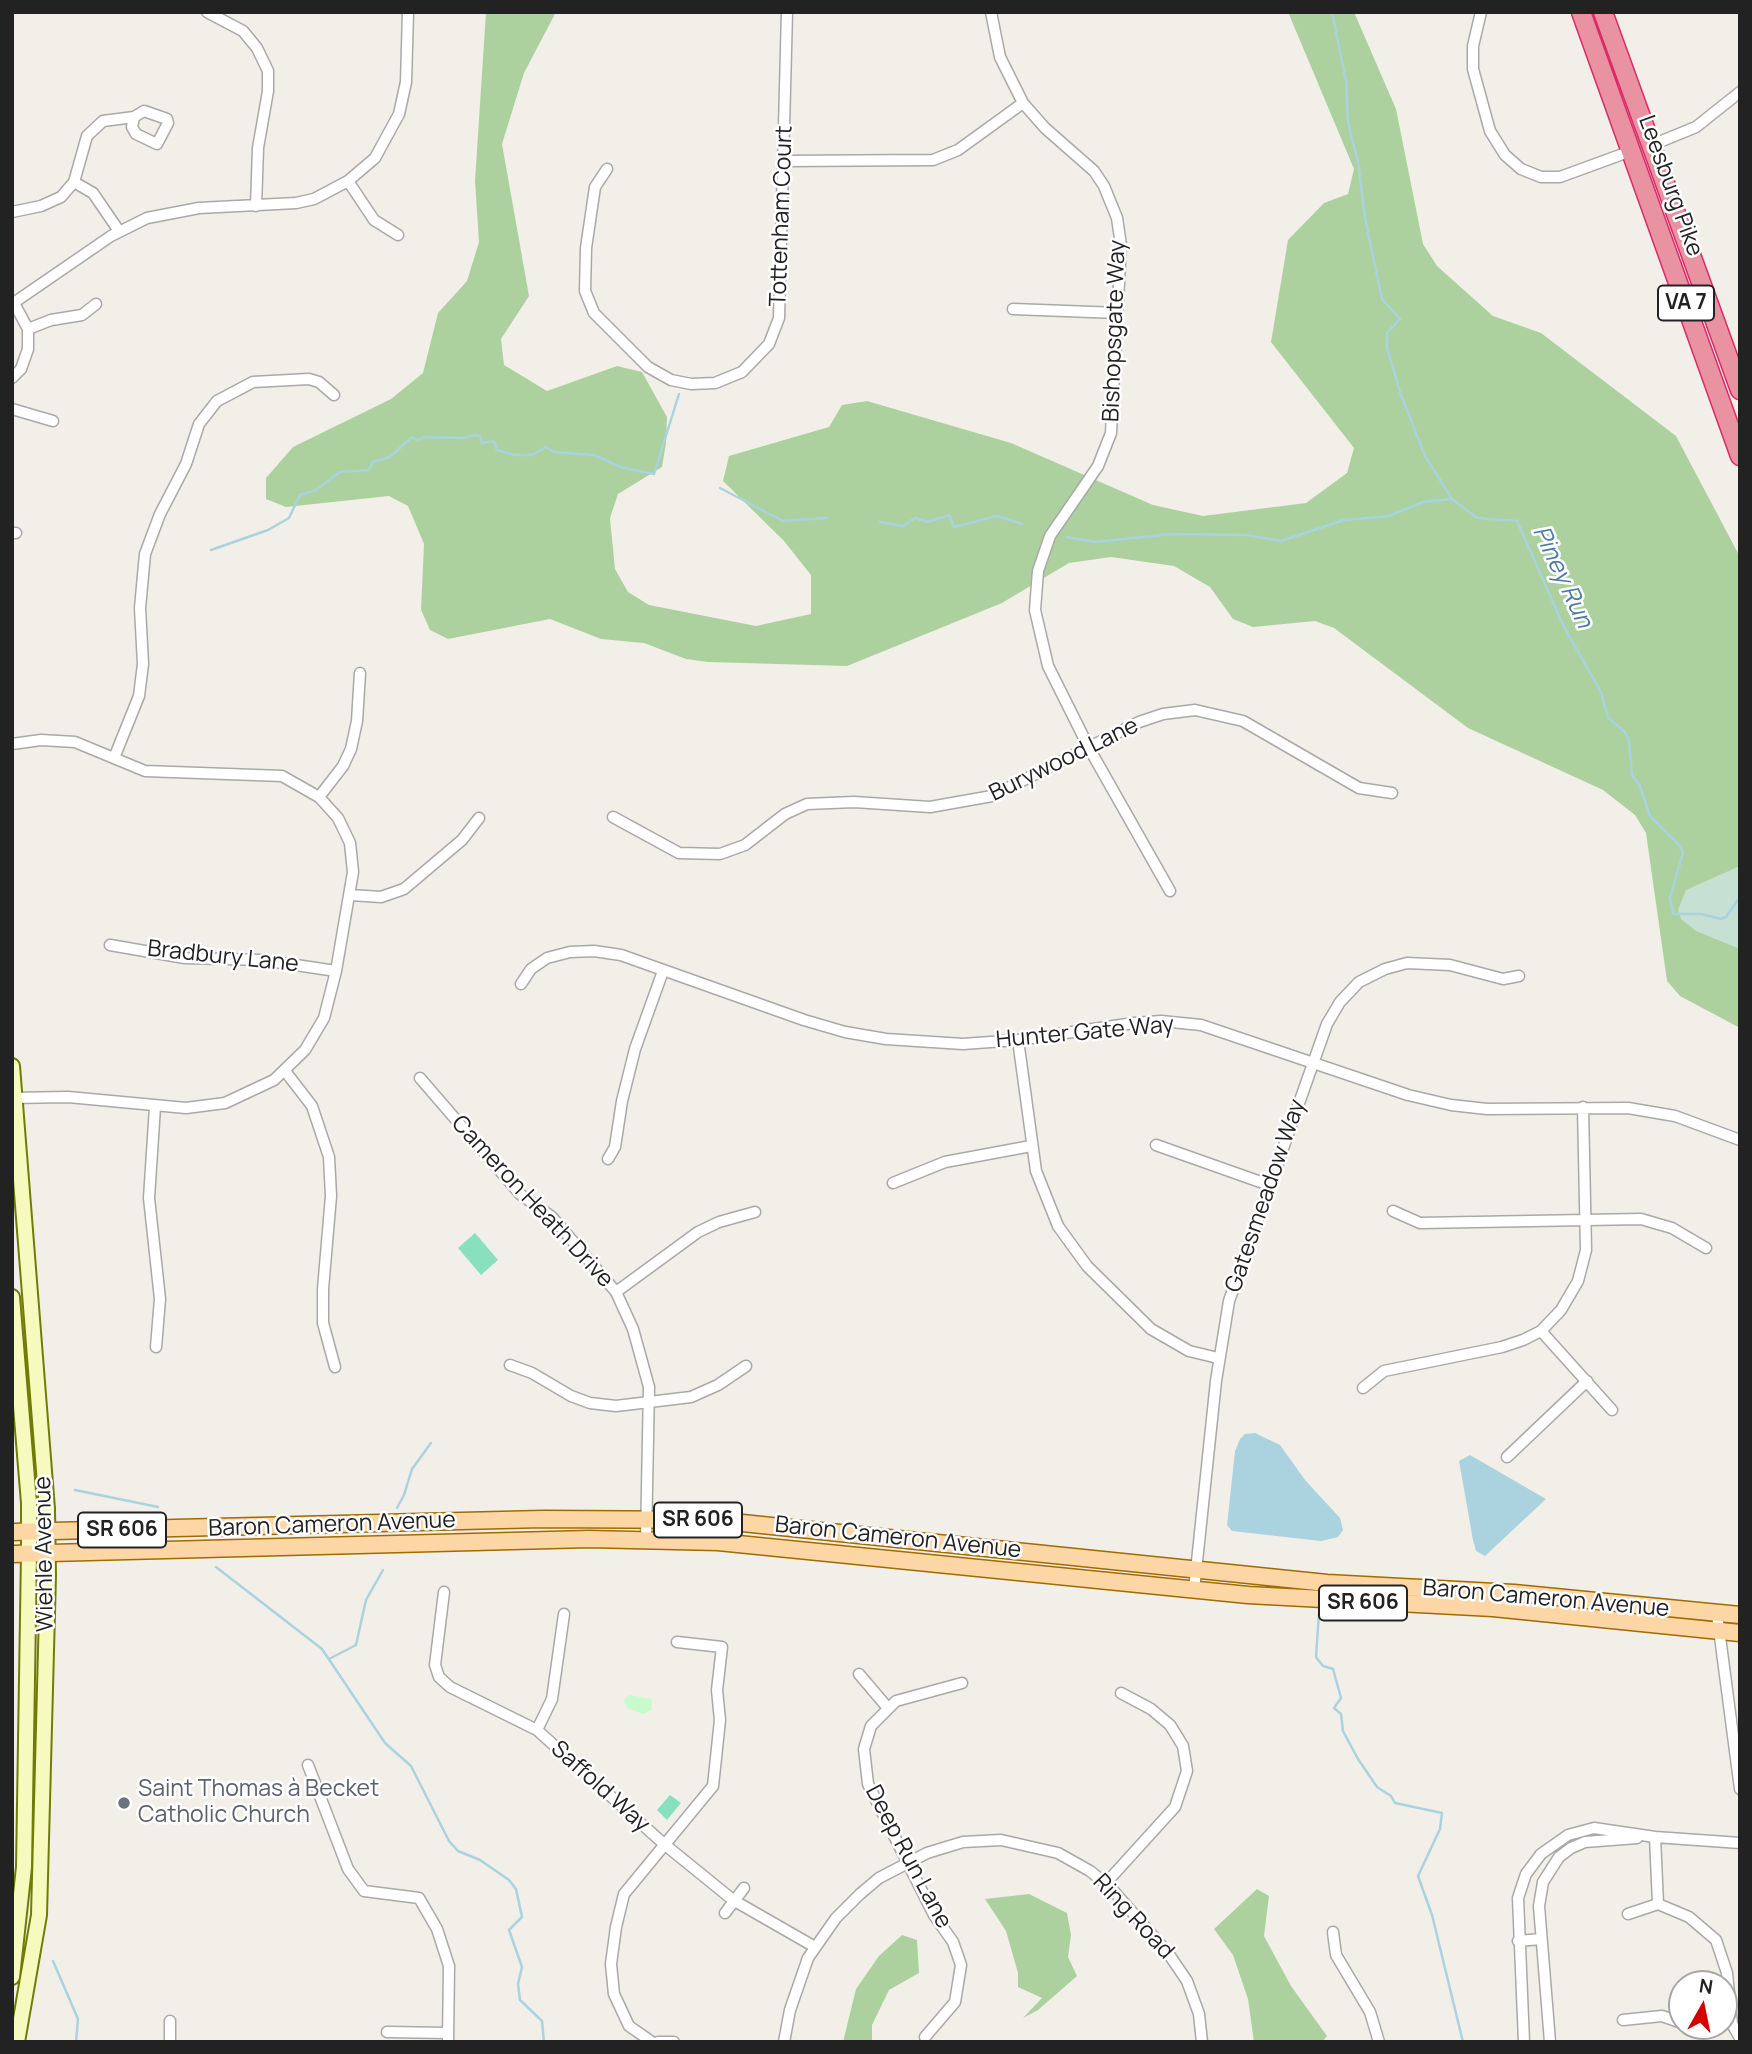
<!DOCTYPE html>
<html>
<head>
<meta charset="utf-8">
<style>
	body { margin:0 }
	#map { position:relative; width:1752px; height:2054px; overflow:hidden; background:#f2efe9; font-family:Manrope,sans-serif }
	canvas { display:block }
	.frame { position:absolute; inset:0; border:14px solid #222; pointer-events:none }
	.north { position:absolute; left:1668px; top:1970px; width:70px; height:70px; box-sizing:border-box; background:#fff; border:2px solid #a7a7a7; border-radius:50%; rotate:9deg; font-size:19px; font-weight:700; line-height:28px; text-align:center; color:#222 }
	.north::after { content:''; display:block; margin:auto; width:24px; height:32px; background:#d40000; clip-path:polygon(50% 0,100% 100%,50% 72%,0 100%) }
</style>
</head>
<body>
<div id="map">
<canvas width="1752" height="2054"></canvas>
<div class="frame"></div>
<div class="north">N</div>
</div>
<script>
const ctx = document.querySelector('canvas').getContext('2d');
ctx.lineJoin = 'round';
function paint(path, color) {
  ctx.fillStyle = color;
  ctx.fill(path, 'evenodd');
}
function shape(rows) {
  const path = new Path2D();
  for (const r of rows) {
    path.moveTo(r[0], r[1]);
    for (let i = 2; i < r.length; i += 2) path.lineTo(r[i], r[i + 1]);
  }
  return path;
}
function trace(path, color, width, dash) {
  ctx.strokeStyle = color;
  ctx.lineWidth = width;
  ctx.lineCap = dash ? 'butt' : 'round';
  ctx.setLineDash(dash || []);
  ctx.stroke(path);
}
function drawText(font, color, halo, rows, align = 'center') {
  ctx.font = font + ' Manrope,sans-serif';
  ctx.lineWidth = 5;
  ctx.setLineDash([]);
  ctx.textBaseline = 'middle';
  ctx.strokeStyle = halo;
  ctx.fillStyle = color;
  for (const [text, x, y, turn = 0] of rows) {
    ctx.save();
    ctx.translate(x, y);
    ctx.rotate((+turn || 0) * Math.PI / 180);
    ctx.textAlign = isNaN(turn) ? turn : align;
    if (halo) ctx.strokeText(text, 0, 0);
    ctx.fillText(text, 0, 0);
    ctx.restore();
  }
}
paint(shape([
	[486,12,556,12,524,73,502,144,529,296,501,339,504,365,547,391,617,366,642,372,667,417,666,443,662,467,618,494,610,518,615,569,628,592,649,605,756,626,811,614,811,575,784,541,723,481,729,456,829,427,842,405,867,401,1011,443,1153,505,1203,516,1306,503,1347,473,1354,448,1271,342,1288,240,1324,203,1348,194,1354,169,1288,12,1354,12,1396,109,1423,244,1437,266,1493,316,1541,333,1676,436,1740,557,1740,1028,1680,996,1667,981,1646,833,1635,815,1603,790,1468,728,1334,628,1315,621,1253,627,1233,619,1210,587,1174,566,1111,557,1069,563,1002,603,847,666,708,662,686,659,644,643,601,639,550,619,448,639,430,630,421,610,424,544,408,506,389,496,286,507,266,499,266,478,293,447,391,399,423,373,438,313,467,281,479,242,475,181],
	[1257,1889,1269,1896,1264,1936,1291,1986,1327,2036,1322,2042,1254,2042,1248,1999,1233,1955,1214,1929],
	[1029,1894,1067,1913,1071,1935,1068,1957,1077,1976,1038,2010,1023,2018,1042,1998,1018,1987,1018,1973,1006,1931,985,1899],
	[902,1935,917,1940,919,1973,889,1990,872,2025,872,2042,843,2042,856,1989,879,1956]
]), '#add19e');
paint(shape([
	[1740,866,1740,949,1696,931,1681,919,1678,910,1686,890]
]), '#c6e0d4');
paint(shape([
	[629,1695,652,1699,651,1710,643,1714,627,1708,624,1700]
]), '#c8facc');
paint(shape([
	[475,1233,498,1260,481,1275,458,1248],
	[670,1795,681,1803,667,1820,657,1810]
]), '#88e0be');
paint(shape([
	[1255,1433,1280,1445,1305,1480,1340,1518,1343,1530,1338,1537,1321,1541,1232,1531,1227,1525,1235,1451,1240,1439,1245,1434],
	[1470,1455,1546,1499,1485,1556,1476,1551,1473,1540,1459,1461]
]), '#aad3df');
trace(shape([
	[1332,12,1346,81,1348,122,1358,162,1365,218,1382,299,1400,319,1387,333,1387,348,1400,392,1425,456,1452,499,1477,518,1517,521,1564,627,1601,692,1608,718,1625,732,1629,741,1632,775,1640,786,1650,816,1679,845,1683,853,1670,897,1673,914,1701,914,1721,919,1726,917,1740,897],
	[720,488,783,521,827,518],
	[880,522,903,526,915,518,928,522,949,515,954,527,997,516,1022,524],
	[1066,537,1095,542,1172,534,1247,535,1281,541,1344,520,1389,516,1423,502,1452,499],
	[211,550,268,530,289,518,300,495,316,490,340,472,369,470,373,462,390,457,412,437,418,440,424,437,463,438,475,435,480,436,482,443,494,441,497,450,515,455,532,455,546,447,554,452,594,455,623,468,654,474,679,394],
	[75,1490,158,1507],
	[397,1508,404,1495,412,1469,431,1443],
	[216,1567,322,1649,385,1743,411,1766,449,1841,458,1851,480,1860,509,1880,516,1889,522,1917,509,1930,522,1967,518,1984,520,2000,542,2021,544,2042],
	[1319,1613,1316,1657,1323,1666,1333,1669,1341,1698,1334,1708,1341,1714,1343,1731,1358,1759,1377,1787,1391,1796,1395,1803,1442,1813,1440,1829,1418,1876,1432,1915,1463,2042],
	[329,1659,356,1645,366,1600,383,1570],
	[53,1961,78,2019,76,2042]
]), '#aad3df', 2.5);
const street = shape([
	[207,12,243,31,257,48,268,71,268,91,258,148,256,206],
	[991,12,1000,57,1023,103,1045,128,1094,171,1104,186,1117,218,1121,245,1111,433,1098,466,1050,536,1038,571,1035,610,1048,666,1089,748,1170,891],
	[1481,12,1473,46,1473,69,1490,131,1505,155,1521,169,1541,177,1560,177,1631,151],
	[1652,145,1696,127,1740,92],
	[783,161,933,160,958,150,1023,103],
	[607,169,595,187,586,248,585,291,594,313,648,367,671,380,691,384,715,383,742,372,769,344,779,318,787,12],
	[348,181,374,220,398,235],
	[74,182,87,136,103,121,134,117,144,111,167,119,168,123,157,144,136,134,132,127,134,117],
	[12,212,41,206,61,197,74,182,93,193,119,231],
	[12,304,111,236,147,218,199,208,296,203,314,199,348,181,375,158,399,114,406,82,408,12],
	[1013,309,1118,313],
	[28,329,51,320,82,315,96,304],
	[12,378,21,369,28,349,28,329,14,303],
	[12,409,53,421],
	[12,533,16,533],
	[12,744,41,740,75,742,145,771,282,776,319,797,338,818,350,843,353,872,336,971,324,1018,305,1050,274,1080,225,1103,186,1108,68,1097,12,1098],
	[114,758,139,696,143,664,140,608,145,554,160,514,186,464,199,424,217,401,253,382,309,379,319,382,334,395],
	[319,797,343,766,351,749,357,721,360,673],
	[613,817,679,853,720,854,745,845,785,814,807,804,854,802,930,807,992,796,1139,722,1163,714,1195,710,1243,721,1359,788,1392,793],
	[350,895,381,897,404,889,462,840,479,818],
	[110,945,185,958,262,960,336,971],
	[521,984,531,969,547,958,570,952,594,951,621,955,804,1020,845,1032,886,1039,963,1044,1018,1040,1134,1023,1161,1021,1201,1025,1408,1095,1451,1105,1487,1109,1628,1108,1675,1116,1740,1140],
	[1018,1040,1036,1171,1058,1226,1087,1266,1151,1329,1189,1351,1218,1358],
	[285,1071,312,1106,329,1157,331,1196,323,1289,323,1323,335,1367],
	[420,1078,520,1194,552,1217,616,1292,633,1329,649,1387,646,1539],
	[155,1107,149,1198,160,1299,156,1347],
	[1156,1145,1269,1185],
	[608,1159,615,1147,622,1101,635,1049,663,971],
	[893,1183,945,1162,1031,1146],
	[1393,1211,1420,1223,1641,1219,1672,1228,1706,1248],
	[616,1292,698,1232,719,1222,755,1212],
	[1541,1331,1612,1410],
	[510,1365,532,1373,571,1396,590,1403,616,1406,691,1397,718,1385,746,1366],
	[1363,1388,1384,1371,1502,1347,1523,1340,1541,1331,1561,1310,1578,1281,1586,1250,1583,1107],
	[1507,1457,1587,1381],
	[1194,1590,1216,1381,1229,1301,1327,1024,1340,1002,1359,982,1385,969,1407,963,1450,965,1503,979,1519,976],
	[444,1592,435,1665,439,1677,450,1687,537,1730,664,1844,733,1900,815,1947],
	[1717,1614,1740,1789],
	[859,1674,887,1707],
	[537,1730,552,1699,564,1614],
	[308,1765,348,1869,364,1891,419,1898,437,1929,449,1966,448,2042],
	[1655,1837,1658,1904,1689,1917,1716,1940,1727,1973,1732,2024,1740,2038],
	[1106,1883,1175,1807,1187,1771,1183,1746,1170,1725,1151,1709,1121,1693],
	[725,1913,744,1888],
	[1628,1914,1658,1904],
	[1333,1932,1336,1955,1370,2012,1379,2042],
	[1518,1941,1541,1939],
	[1623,2020,1662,2016,1682,2023],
	[1692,2026,1717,2026],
	[387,2032,448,2033],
	[925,2037,955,2002,961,1965,953,1942,934,1915,868,1784,864,1749,871,1726,896,1701,962,1683],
	[170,2042,170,2021],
	[652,2042,629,2026,614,1994,611,1964,616,1927,624,1894,713,1786,720,1720,717,1690,722,1647,677,1642],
	[658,2042,674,2042],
	[784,2042,790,2010,808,1958,836,1918,860,1894,879,1878,927,1853,963,1842,1001,1840,1058,1853,1090,1871,1111,1888,1168,1953,1187,1981,1199,2014,1202,2042],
	[1524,2042,1518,1898,1526,1874,1541,1854,1568,1835,1594,1828,1655,1837,1740,1843],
	[1550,2042,1539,1906,1543,1882,1559,1857,1571,1848,1585,1842,1637,1838]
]);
const secondary = shape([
	[12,1066,47,1509,48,1575,39,1915,17,2042],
	[12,1297,29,1503,29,1553,24,1867,12,1977]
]);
const primary = shape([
	[12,1532,543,1519,713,1520,1327,1583,1514,1593,1740,1615],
	[12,1554,589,1539,718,1542,1248,1595,1493,1608,1740,1633]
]);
const highway = shape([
	[1581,12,1740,456],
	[1603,12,1740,390]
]);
trace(street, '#a9a9a9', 13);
trace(secondary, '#707d05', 18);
trace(primary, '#a06b00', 19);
trace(highway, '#dc2a67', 21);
trace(street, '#fff', 10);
trace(secondary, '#f7fabf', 14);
trace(primary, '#fcd6a4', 16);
trace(highway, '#e892a2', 18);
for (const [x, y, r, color] of [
	[124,1803,7,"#6b7280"]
]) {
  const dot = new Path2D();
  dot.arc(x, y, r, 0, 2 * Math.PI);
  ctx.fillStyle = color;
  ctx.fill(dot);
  trace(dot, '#fff', 2.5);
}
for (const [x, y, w] of [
	[1686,303,56],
	[698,1520,88],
	[122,1530,88],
	[1363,1603,88]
]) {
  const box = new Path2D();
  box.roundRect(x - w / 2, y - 17.5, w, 35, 5);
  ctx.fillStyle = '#fff';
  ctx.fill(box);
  trace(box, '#222', 2);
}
drawText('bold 21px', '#222', null, [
	["VA 7",1686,303],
	["SR 606",698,1520],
	["SR 606",122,1530],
	["SR 606",1363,1603]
]);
drawText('23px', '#222', '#fff', [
	["Leesburg Pike",1670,186,70],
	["Tottenham Court",782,216,-88],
	["Bishopsgate Way",1115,331,-88],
	["Burywood Lane",1064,760,-26],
	["Bradbury Lane",223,957,6],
	["Hunter Gate Way",1085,1033,-5],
	["Gatesmeadow Way",1266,1196,-71],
	["Cameron Heath Drive",532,1202,47],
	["Baron Cameron Avenue",332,1525,-2],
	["Baron Cameron Avenue",898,1538,6],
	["Wiehle Avenue",45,1554,-91],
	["Baron Cameron Avenue",1546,1599,5],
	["Saffold Way",600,1787,42],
	["Deep Run Lane",908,1857,62],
	["Ring Road",1133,1917,47]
]);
drawText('23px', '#5b616d', '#fff', [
	["Saint Thomas à Becket",138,1790],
	["Catholic Church",138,1816]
], 'left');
drawText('italic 24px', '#4a7aab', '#fff', [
	["Piney Run",1562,577,65]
]);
</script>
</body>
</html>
